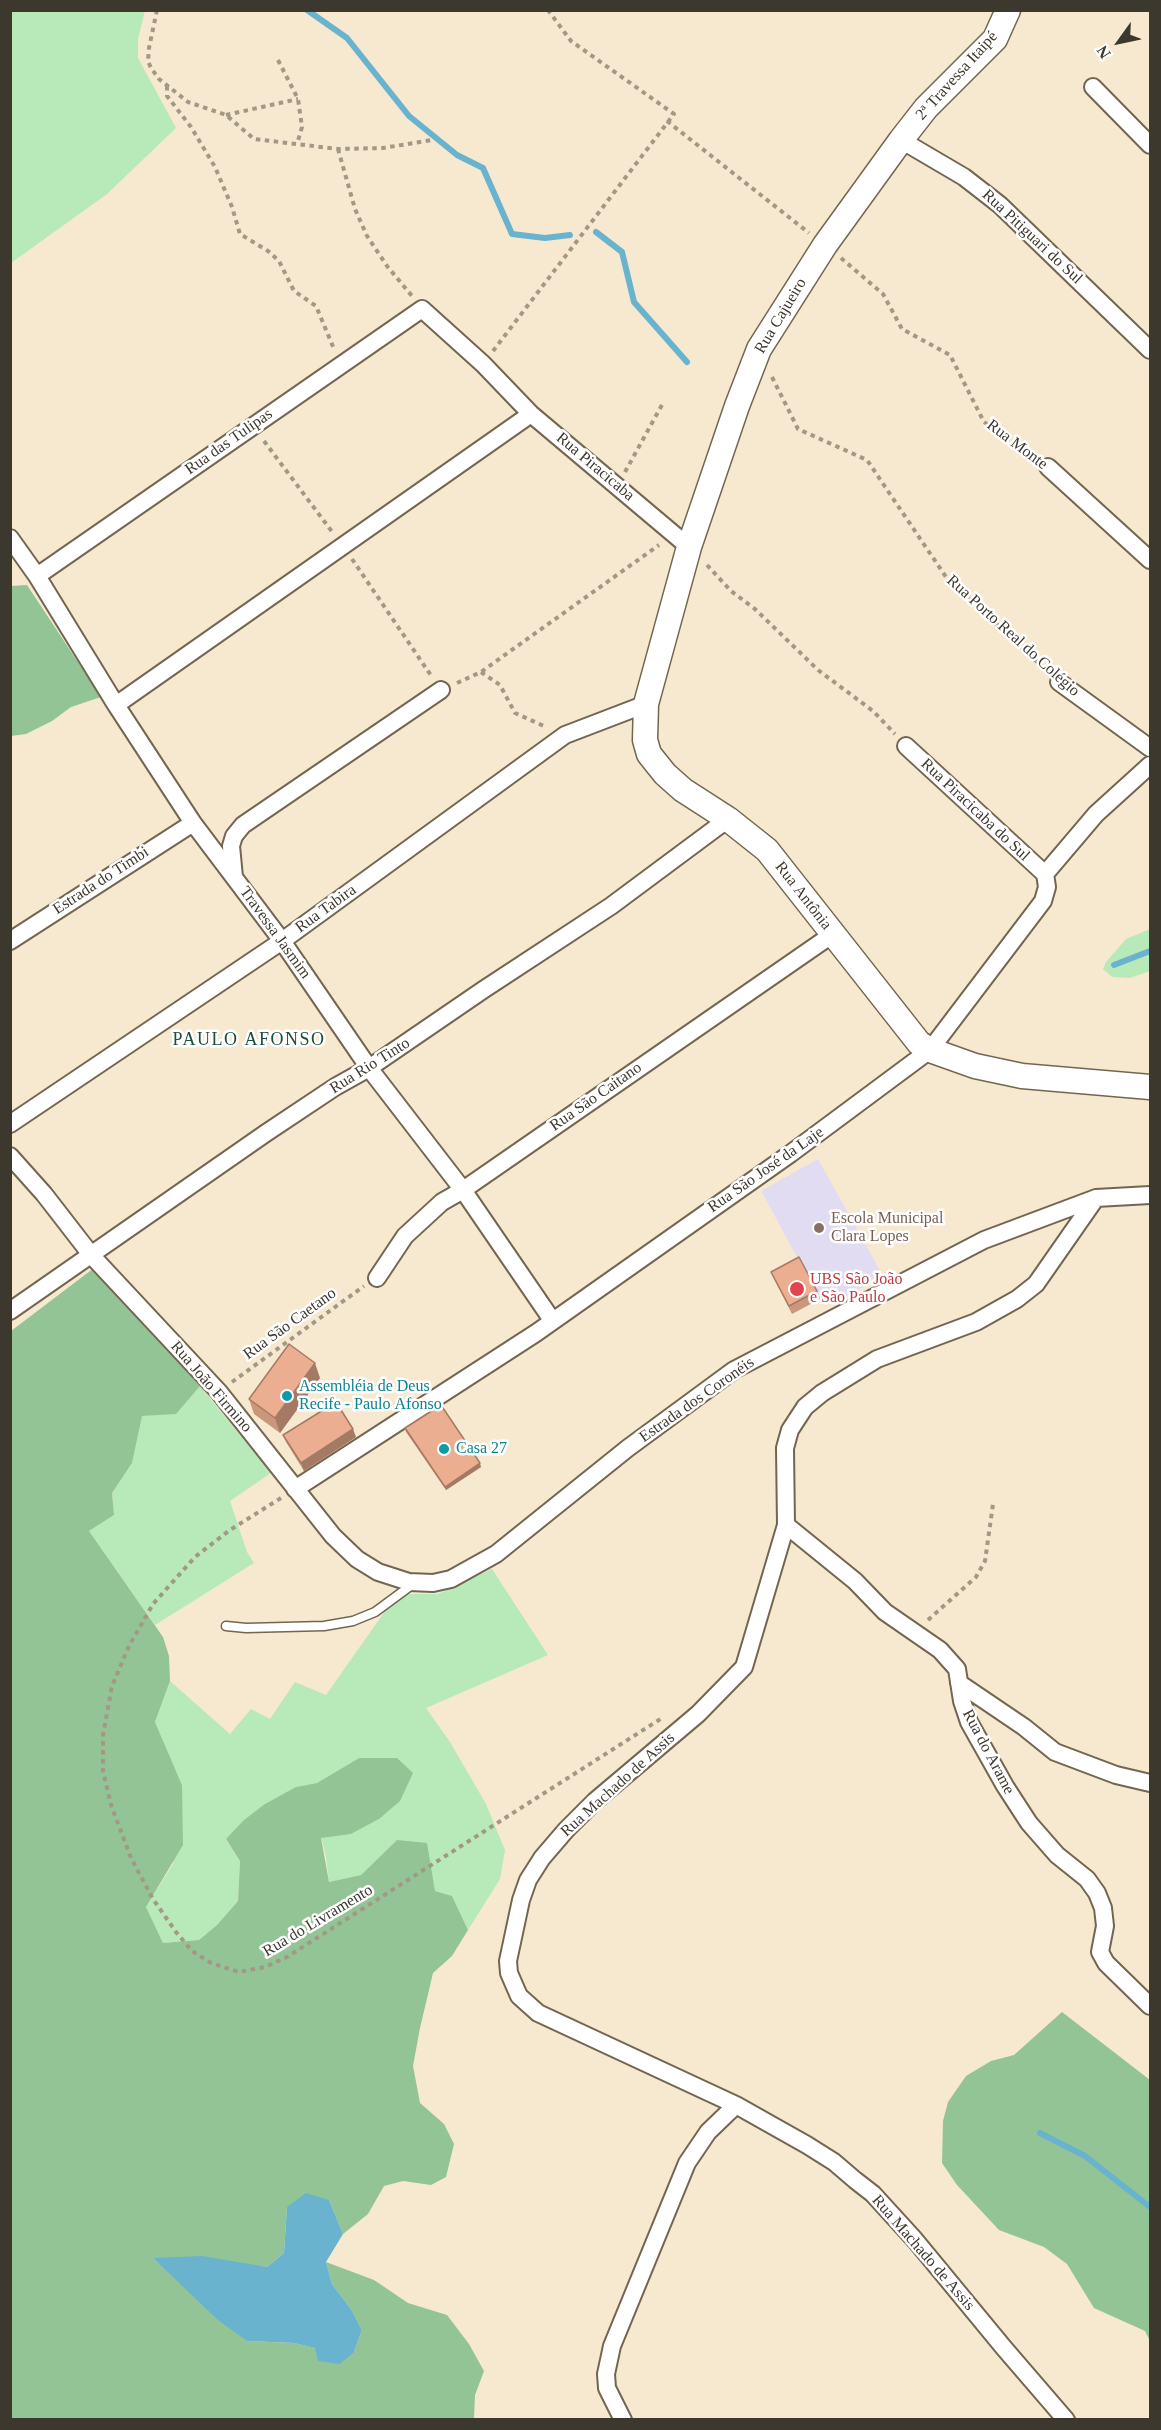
<!DOCTYPE html>
<html>
<head>
<meta charset="utf-8">
<style>
	body { margin:0 }
	#map { position:relative; width:1161px; height:2430px; overflow:hidden; background:#f7e8d0; font-family:Georgia,serif }
	canvas { display:block }
	.frame { position:absolute; inset:0; border:12px solid #3d382e; pointer-events:none }
	.north { position:absolute; left:1089px; top:12px; width:60px; height:60px; -webkit-text-stroke:4px #fff; paint-order:stroke; rotate:237deg; font-size:16px; font-weight:700; line-height:24px; text-align:center; color:#3d382e }
	.north::after { content:''; display:block; margin:auto; width:21px; height:27px; background:#3d382e; clip-path:polygon(50% 0,100% 100%,50% 72%,0 100%) }
</style>
</head>
<body>
<div id="map">
<canvas width="1161" height="2430"></canvas>
<div class="frame"></div>
<div class="north">N</div>
</div>
<script>
const ctx = document.querySelector('canvas').getContext('2d');
ctx.lineJoin = 'round';
function paint(path, color) {
  ctx.fillStyle = color;
  ctx.fill(path, 'evenodd');
}
function shape(rows) {
  const path = new Path2D();
  for (const r of rows) {
    path.moveTo(r[0], r[1]);
    for (let i = 2; i < r.length; i += 2) path.lineTo(r[i], r[i + 1]);
  }
  return path;
}
function trace(path, color, width, dash) {
  ctx.strokeStyle = color;
  ctx.lineWidth = width;
  ctx.lineCap = dash ? 'butt' : 'round';
  ctx.setLineDash(dash || []);
  ctx.stroke(path);
}
function drawText(font, color, halo, rows, align = 'center') {
  ctx.font = font + ' Georgia,serif';
  ctx.lineWidth = 5;
  ctx.setLineDash([]);
  ctx.textBaseline = 'middle';
  ctx.strokeStyle = halo;
  ctx.fillStyle = color;
  for (const [text, x, y, turn = 0] of rows) {
    ctx.save();
    ctx.translate(x, y);
    ctx.rotate((+turn || 0) * Math.PI / 180);
    ctx.textAlign = isNaN(turn) ? turn : align;
    if (halo) ctx.strokeText(text, 0, 0);
    ctx.fillText(text, 0, 0);
    ctx.restore();
  }
}
paint(shape([
	[818,1159,883,1276,834,1303,829,1294,820,1299,761,1191]
]), '#e2dcf2');
paint(shape([
	[11,10,145,11,138,39,138,58,176,128,107,194,11,263],
	[1150,929,1150,971,1130,978,1112,977,1103,969,1106,962,1126,939],
	[200,1386,271,1473,230,1501,247,1552,254,1563,155,1625,89,1531,114,1515,112,1493,132,1463,141,1416,175,1413],
	[492,1569,548,1655,426,1708,450,1742,486,1804,505,1850,500,1879,468,1930,452,1896,435,1891,397,1840,361,1875,329,1882,326,1857,321,1837,351,1834,379,1819,359,1758,317,1783,296,1787,226,1840,240,1861,238,1901,217,1925,199,1940,163,1943,146,1907,173,1864,182,1785,155,1722,170,1681,230,1734,251,1709,270,1719,295,1682,326,1695,397,1594,438,1594]
]), '#b8e9b9');
paint(shape([
	[27,585,101,697,71,707,52,721,26,734,11,736,11,586],
	[94,1268,200,1386,176,1414,142,1416,132,1463,112,1493,114,1515,89,1531,163,1637,169,1656,170,1681,155,1722,182,1785,183,1845,146,1907,163,1943,199,1940,217,1925,238,1901,240,1861,226,1839,244,1820,265,1804,296,1787,317,1783,359,1758,397,1758,413,1773,400,1801,379,1819,351,1834,321,1838,329,1882,361,1875,397,1840,427,1843,435,1891,452,1896,468,1930,452,1956,433,1973,420,2028,413,2066,420,2103,444,2124,454,2144,446,2177,431,2185,403,2181,384,2186,368,2214,343,2234,329,2200,287,2207,284,2253,267,2267,153,2258,247,2341,294,2343,316,2348,354,2352,362,2330,351,2309,332,2284,326,2262,374,2280,408,2303,447,2315,469,2344,484,2371,475,2395,474,2419,11,2420,11,1331],
	[1062,2012,1150,2080,1150,2341,1145,2331,1094,2308,1067,2264,1044,2247,999,2230,957,2185,942,2163,943,2121,948,2102,966,2076,991,2061,1014,2055]
]), '#93c495');
paint(shape([
	[306,2193,329,2200,343,2234,326,2262,332,2284,351,2309,362,2330,354,2352,340,2364,318,2361,315,2348,294,2343,247,2341,218,2320,153,2258,202,2256,267,2267,284,2253,287,2207]
]), '#69b3ce');
trace(shape([
	[307,10,347,38,409,116,457,155,483,168,512,234,545,238,570,235],
	[596,232,622,252,634,302,687,362],
	[1114,965,1150,951],
	[1040,2133,1085,2156,1150,2207]
]), '#69b3ce', 6);
const lane = shape([
	[226,1626,246,1628,324,1626,353,1621,375,1612,413,1584]
]);
const street = shape([
	[1093,87,1150,145],
	[901,140,964,177,1000,205,1150,350],
	[1048,467,1150,560],
	[10,538,37,576,116,705,193,823,282,941,369,1068,463,1190,552,1320],
	[37,576,422,309,483,364,531,414,689,547],
	[1059,682,1150,748],
	[116,705,531,414],
	[906,746,1045,874],
	[234,877,231,846,234,836,243,825,441,690],
	[10,941,193,823],
	[10,1124,282,941,565,735,646,704],
	[10,1156,44,1194,92,1256,219,1392,333,1536,357,1559,378,1572,409,1582,433,1583,451,1579,496,1554,628,1448,734,1370,984,1240,1096,1198,1150,1195],
	[377,1278,405,1236,442,1202,463,1190,833,934],
	[10,1311,266,1133,335,1087,369,1068,483,990,611,906,728,819],
	[295,1489,536,1333,790,1154,930,1050,1043,901,1047,887,1045,874,1096,814,1150,765],
	[786,1525,855,1581,885,1612,940,1650,957,1669,962,1701,969,1722,1005,1786,1029,1823,1057,1855,1087,1879,1097,1893,1103,1908,1105,1926,1100,1952,1106,1963,1150,2006],
	[959,1683,1024,1727,1055,1752,1116,1775,1150,1783],
	[623,2420,607,2388,606,2374,612,2346,687,2163,708,2132,736,2105],
	[1066,2420,1004,2348,915,2240,873,2194,855,2180,834,2162,807,2145,736,2105,538,2013,519,1996,509,1973,508,1961,521,1900,528,1880,542,1858,566,1830,595,1801,698,1714,744,1667,786,1525,785,1448,790,1430,805,1407,822,1393,877,1359,976,1322,1017,1299,1036,1284,1096,1198]
]);
const secondary = shape([
	[1008,10,995,39,926,108,901,140,825,245,759,349,737,406,689,547,646,704,645,740,649,754,665,774,683,790,728,819,767,850,919,1043,930,1050,975,1066,1022,1076,1150,1087]
]);
trace(lane, '#736651', 11);
trace(street, '#736651', 20);
trace(secondary, '#736651', 27);
trace(shape([
	[157,10,149,48,148,61,151,68,159,79,188,102,226,115,254,139,338,149,383,148,432,140],
	[278,60,298,99,302,127,297,144],
	[167,86,167,96,191,127,215,167,232,207,240,234,268,251,279,261,294,291,316,306,334,349],
	[226,115,298,99],
	[667,121,809,233],
	[338,149,355,209,367,236,387,266,412,296],
	[841,258,883,294,902,329,950,355,984,422,1035,458],
	[493,351,674,114,571,41,548,10],
	[772,377,798,429,867,460,946,577,1047,671],
	[264,441,333,533],
	[625,472,663,403],
	[352,559,432,677],
	[707,565,731,591,755,609,818,670,873,711,895,734],
	[481,672,500,685,515,713,546,727],
	[457,683,481,672,659,545],
	[232,1382,364,1286],
	[281,1498,230,1530,195,1557,153,1604,129,1646,112,1686,103,1735,103,1771,111,1805,131,1858,153,1899,176,1932,192,1951,211,1963,239,1972,265,1967,287,1957,662,1718],
	[928,1620,976,1577,985,1561,993,1504]
]), '#a29886', 4, [4.5, 4.5]);
trace(lane, '#fff', 8);
trace(street, '#fff', 16);
trace(secondary, '#fff', 24);
paint(shape([
	[771,1272,817,1291,820,1299,792,1314,774,1279],
	[320,1378,280,1433,254,1414,249,1399],
	[405,1428,481,1467,446,1490,406,1432],
	[283,1435,356,1437,304,1471,286,1442]
]), '#cb967c');
paint(shape([
	[315,1363,320,1378,280,1433,275,1418],
	[353,1429,356,1437,304,1471,301,1463],
	[480,1463,481,1467,446,1490,445,1487]
]), '#a57a65');
const building = shape([
	[799,1257,817,1291,789,1306,771,1272,799,1257],
	[289,1344,315,1363,275,1418,249,1399,289,1344],
	[336,1402,353,1429,301,1463,283,1435,336,1402],
	[441,1405,480,1463,445,1487,405,1428,441,1405]
]);
paint(building, '#ecae90');
trace(building, '#a57a65', 1.5);
for (const [x, y, r, color] of [
	[819,1228,6,"#8d6e63"],
	[797,1289,8,"#e0444e"],
	[287,1396,6,"#0f9aa8"],
	[444,1449,6,"#0f9aa8"]
]) {
  const dot = new Path2D();
  dot.arc(x, y, r, 0, 2 * Math.PI);
  ctx.fillStyle = color;
  ctx.fill(dot);
  trace(dot, '#fff', 2);
}
drawText('16px', '#3d382e', '#fff', [
	["2ª Travessa Itaipé",957,76,-48],
	["Rua Pitiguari do Sul",1032,237,43],
	["Rua Cajueiro",781,316,-59],
	["Rua das Tulipas",229,442,-35],
	["Rua Monte",1017,445,37],
	["Rua Piracicaba",595,467,40],
	["Rua Porto Real do Colégio",1013,636,42],
	["Rua Piracicaba do Sul",975,810,43],
	["Estrada do Timbi",101,881,-33],
	["Rua Antônia",803,896,52],
	["Rua Tabira",326,909,-36],
	["Travessa Jasmim",275,933,54],
	["Rua Rio Tinto",370,1066,-32],
	["Rua São Caitano",596,1097,-35],
	["Rua São José da Laje",766,1170,-35],
	["Rua São Caetano",290,1324,-36],
	["Rua João Firmino",211,1387,49],
	["Estrada dos Coronéis",697,1400,-35],
	["Rua do Arame",988,1752,62],
	["Rua Machado de Assis",618,1785,-42],
	["Rua do Livramento",318,1921,-31],
	["Rua Machado de Assis",923,2253,49]
]);
drawText('16px', '#785e54', '#fff', [
	["Escola Municipal",831,1219],
	["Clara Lopes",831,1237]
], 'left');
drawText('16px', '#be3a42', '#fff', [
	["UBS São João",810,1280],
	["e São Paulo",810,1298]
], 'left');
drawText('16px', '#0d838f', '#fff', [
	["Assembléia de Deus",299,1387],
	["Recife - Paulo Afonso",299,1405],
	["Casa 27",456,1449]
], 'left');
ctx.letterSpacing = '1.5px';
drawText('18px', '#1b4c3c', '#fff', [
	["PAULO AFONSO",249,1040]
]);
ctx.letterSpacing = '0px';
</script>
</body>
</html>
